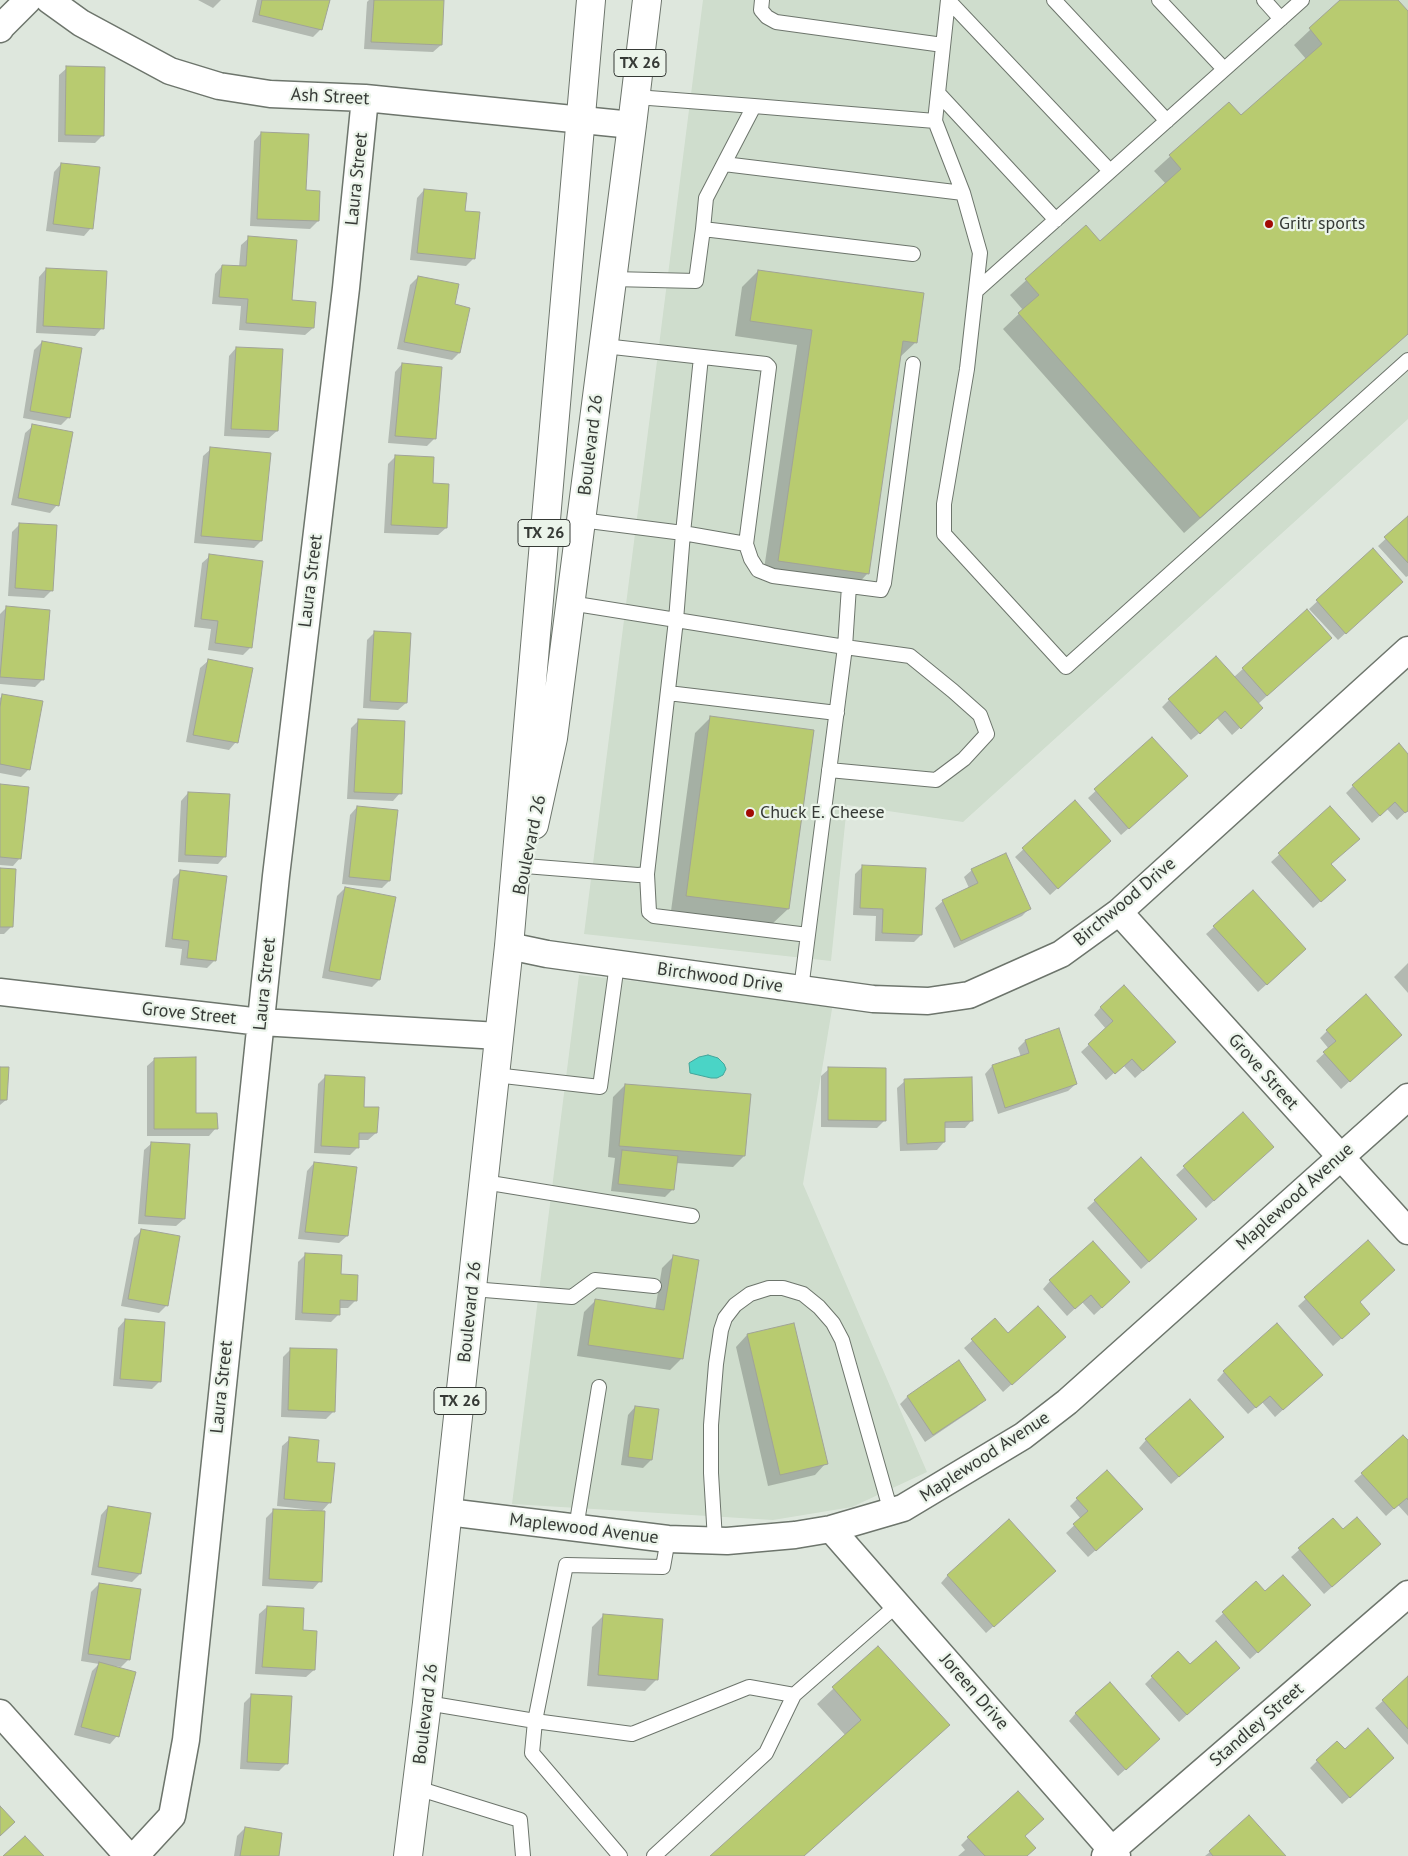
<!DOCTYPE html>
<html>
<head>
<meta charset="utf-8">
<style>
	body { margin:0 }
	canvas { display:block; background:#dee7dd }
</style>
</head>
<body>
<canvas width="1408" height="1856"></canvas>
<script>
const ctx = document.querySelector('canvas').getContext('2d');
ctx.lineJoin = 'round';
function paint(path, color) {
  ctx.fillStyle = color;
  ctx.fill(path, 'evenodd');
}
function shape(rows) {
  const path = new Path2D();
  for (const r of rows) {
    path.moveTo(r[0], r[1]);
    for (let i = 2; i < r.length; i += 2) path.lineTo(r[i], r[i + 1]);
  }
  return path;
}
function trace(path, color, width, dash) {
  ctx.strokeStyle = color;
  ctx.lineWidth = width;
  ctx.lineCap = dash ? 'butt' : 'round';
  ctx.setLineDash(dash || []);
  ctx.stroke(path);
}
function drawText(font, color, halo, rows, align = 'center') {
  ctx.font = font + ' "PT Sans",sans-serif';
  ctx.lineWidth = 4.5;
  ctx.setLineDash([]);
  ctx.textBaseline = 'middle';
  ctx.strokeStyle = halo;
  ctx.fillStyle = color;
  for (const [text, x, y, turn = 0] of rows) {
    ctx.save();
    ctx.translate(x, y);
    ctx.rotate((+turn || 0) * Math.PI / 180);
    ctx.textAlign = isNaN(turn) ? turn : align;
    if (halo) ctx.strokeText(text, 0, 0);
    ctx.fillText(text, 0, 0);
    ctx.restore();
  }
}
paint(shape([
	[703,0,1408,0,1408,419,963,822,847,805,831,961,584,934],
	[579,975,833,1003,803,1184,927,1472,852,1507,773,1520,512,1504]
]), '#cfddcd');
const water = shape([
	[708,1055,718,1058,724,1064,726,1069,723,1075,717,1078,711,1078,690,1073,689,1063,699,1057,708,1055]
]);
paint(water, '#4ad4c6');
trace(water, '#44a69b', 1);
paint(shape([
	[198,0,221,0,213,8],
	[257,0,328,0,321,29,313,37,252,22],
	[369,0,443,0,441,45,433,52,364,49,367,2],
	[1342,0,1397,0,1408,13,1408,334,1184,533,1003,329,1023,310,1010,295,1086,226,1100,242,1166,184,1154,171,1229,103,1241,117,1306,59,1294,45],
	[67,68,102,136,95,143,58,142,59,75],
	[261,133,305,191,318,221,310,229,250,226,254,141],
	[61,164,91,228,84,236,46,231,54,172],
	[424,190,463,212,474,258,466,266,410,260,417,198],
	[249,238,291,301,313,328,305,335,239,330,241,306,212,304,215,274,222,266,239,267,241,245],
	[46,269,102,328,95,336,36,333,39,277],
	[758,271,916,342,900,357,868,573,853,589,763,576,797,345,735,336,742,287],
	[418,277,454,305,459,353,452,360,397,349,410,285],
	[42,342,69,417,61,425,23,418,34,350],
	[236,348,277,431,269,438,224,436,229,356],
	[402,364,435,438,427,446,388,443,395,372],
	[33,426,57,505,50,513,11,505,25,433],
	[211,449,261,541,254,548,194,543,203,456],
	[396,456,432,484,446,528,438,535,384,533,388,464],
	[1408,518,1408,576,1406,577,1378,546],
	[20,524,52,590,44,598,8,596,12,532],
	[1373,550,1394,589,1338,640,1309,609],
	[210,556,251,647,243,655,208,650,211,629,194,627,202,563],
	[6,608,42,680,35,687,0,684,0,614],
	[1307,611,1323,645,1258,704,1254,715,1232,735,1217,718,1191,740,1162,707,1169,700,1234,677],
	[375,632,406,703,398,710,363,708,367,640],
	[208,661,236,742,229,750,186,742,200,668],
	[3,695,29,769,21,777,0,773,0,698],
	[710,718,812,731,788,909,772,924,671,911,695,733],
	[358,721,400,793,393,801,347,799,351,728],
	[1152,739,1179,784,1121,835,1088,798],
	[1408,756,1408,810,1397,820,1387,809,1372,823,1346,793,1353,786],
	[0,785,20,858,13,866,0,865],
	[188,793,225,856,218,864,178,862,181,801],
	[1075,802,1102,848,1050,895,1015,857],
	[357,807,389,881,382,888,342,884,350,815],
	[1330,808,1330,865,1336,887,1313,908,1271,862],
	[862,867,921,935,914,942,875,941,876,916,853,915,855,874],
	[0,869,11,927,4,934,0,934],
	[972,870,1030,908,1022,916,954,948,935,908,943,901,969,888,964,877],
	[181,871,214,961,207,968,180,965,182,949,165,947,173,879],
	[345,888,379,980,372,987,322,978,337,896],
	[1214,927,1297,957,1258,992,1206,934],
	[1408,963,1408,993,1394,977],
	[1101,1007,1166,1050,1135,1078,1123,1065,1106,1080,1081,1052,1106,1029,1094,1015],
	[1327,1031,1393,1042,1341,1089,1316,1061,1329,1049,1320,1038],
	[1025,1041,1076,1084,1068,1091,998,1114,985,1074,992,1066,1021,1057,1018,1048],
	[155,1059,195,1114,216,1128,209,1136,147,1136,147,1066],
	[0,1068,6,1100,0,1105],
	[829,1069,885,1120,877,1128,821,1127,821,1076],
	[326,1076,362,1108,376,1133,368,1140,358,1140,358,1147,350,1155,314,1153,318,1084],
	[905,1081,972,1120,965,1128,944,1128,944,1142,937,1150,900,1151,897,1088],
	[625,1085,744,1156,733,1167,676,1163,673,1189,665,1197,611,1191,615,1158,608,1157,613,1097],
	[1243,1114,1265,1154,1206,1208,1176,1175],
	[152,1143,184,1219,176,1226,138,1224,144,1150],
	[1141,1159,1188,1227,1141,1269,1087,1208],
	[314,1163,347,1236,339,1243,298,1239,307,1171],
	[141,1231,167,1305,159,1313,121,1306,134,1238],
	[1368,1242,1358,1302,1361,1321,1333,1346,1298,1306],
	[306,1254,340,1275,356,1300,348,1308,339,1308,339,1314,331,1322,295,1320,298,1262],
	[673,1257,682,1358,670,1370,577,1356,584,1312,595,1301,655,1310,662,1268],
	[1050,1281,1121,1290,1094,1315,1082,1302,1067,1316,1043,1289],
	[125,1320,160,1381,152,1389,113,1386,118,1328],
	[995,1320,1008,1335,1056,1344,1003,1392,964,1348],
	[793,1324,826,1463,815,1475,768,1486,736,1347,747,1335],
	[291,1349,334,1411,326,1419,281,1417,283,1357],
	[959,1362,984,1399,977,1407,925,1442,900,1404,907,1397],
	[1224,1372,1314,1382,1275,1417,1262,1402,1248,1414,1217,1380],
	[635,1407,657,1410,651,1460,643,1468,621,1465,628,1415],
	[290,1439,330,1502,322,1511,277,1506,282,1446],
	[1146,1440,1215,1444,1171,1484,1139,1448],
	[1408,1442,1408,1516,1398,1505,1386,1516,1354,1481,1362,1474],
	[1077,1499,1133,1517,1088,1557,1066,1533,1081,1519,1070,1506],
	[108,1507,150,1514,140,1574,132,1582,91,1575,101,1515],
	[274,1510,320,1581,313,1589,262,1586,266,1518],
	[1333,1520,1343,1531,1372,1552,1324,1594,1291,1557],
	[948,1575,1047,1578,986,1633,941,1583],
	[1256,1583,1264,1593,1301,1613,1250,1659,1215,1621],
	[99,1584,129,1659,121,1667,113,1666,117,1736,110,1744,74,1735,92,1671,99,1664,81,1661,91,1592],
	[267,1607,301,1632,314,1670,306,1677,255,1674,259,1614],
	[603,1616,657,1679,645,1691,587,1686,592,1627],
	[878,1647,948,1725,804,1856,712,1856,846,1736,817,1704],
	[1190,1666,1231,1675,1179,1722,1145,1684,1152,1677],
	[1408,1678,1408,1745,1375,1708],
	[252,1695,287,1763,279,1771,240,1769,244,1703],
	[1076,1713,1151,1746,1118,1776,1069,1721],
	[1345,1751,1385,1766,1342,1804,1310,1768,1317,1761],
	[245,1828,277,1856,234,1856,237,1836],
	[1023,1836,1026,1856,958,1856,965,1850,961,1845,968,1838],
	[1210,1852,1284,1856,1205,1856]
]), '#0003');
const building = shape([
	[262,0,330,0,322,30,259,15,262,0],
	[374,0,444,0,442,45,371,42,374,0],
	[1340,0,1398,0,1408,11,1408,334,1200,518,1018,313,1039,295,1025,279,1086,225,1100,241,1181,169,1169,155,1229,102,1241,115,1322,44,1309,28,1340,0],
	[66,66,105,67,104,136,65,135,66,66],
	[261,132,309,134,306,190,320,191,319,221,257,219,261,132],
	[61,163,100,167,93,229,53,224,61,163],
	[424,189,467,193,465,211,480,212,475,259,417,253,424,189],
	[248,236,297,240,292,300,316,302,314,328,246,323,248,299,219,297,222,265,246,266,248,236],
	[46,268,107,271,104,329,43,326,46,268],
	[758,270,924,293,917,343,903,341,869,574,778,561,812,330,750,321,758,270],
	[418,276,459,284,455,304,470,308,460,353,404,342,418,276],
	[42,341,82,348,70,418,30,411,42,341],
	[236,347,283,349,278,431,231,429,236,347],
	[402,363,442,367,436,439,395,436,402,363],
	[32,424,73,432,59,506,18,498,32,424],
	[210,447,271,453,262,541,201,536,210,447],
	[395,455,434,457,433,483,449,484,447,528,391,525,395,455],
	[1408,516,1408,563,1384,537,1408,516],
	[19,523,57,525,53,591,15,588,19,523],
	[1373,548,1403,582,1346,634,1316,600,1373,548],
	[209,554,263,561,252,648,215,643,218,621,201,619,209,554],
	[6,606,50,610,44,680,0,677,6,606],
	[1307,609,1332,638,1267,696,1242,668,1307,609],
	[374,631,411,633,407,703,370,701,374,631],
	[1216,656,1263,708,1241,729,1225,711,1200,734,1168,699,1216,656],
	[208,659,253,668,238,743,193,735,208,659],
	[2,694,43,701,30,770,0,764,0,707,2,694],
	[710,716,814,730,789,909,686,896,710,716],
	[358,719,405,721,402,794,354,792,358,719],
	[1152,737,1188,776,1129,829,1094,789,1152,737],
	[1399,743,1408,754,1408,811,1405,813,1395,802,1380,816,1352,785,1399,743],
	[0,784,29,787,21,859,0,857,0,784],
	[188,792,230,794,226,857,185,855,188,792],
	[1075,800,1111,841,1058,889,1022,848,1075,800],
	[357,806,398,810,390,881,349,877,357,806],
	[1330,806,1360,839,1331,864,1346,880,1321,902,1278,853,1330,806],
	[1006,853,1031,909,961,941,942,900,978,883,971,869,1006,853],
	[862,865,926,868,922,935,882,933,883,909,860,908,862,865],
	[0,868,16,869,13,927,0,927,0,868],
	[180,870,227,876,216,961,187,958,189,941,172,939,180,870],
	[345,887,396,897,380,980,329,971,345,887],
	[1253,890,1306,949,1267,985,1213,926,1253,890],
	[1124,985,1176,1042,1143,1071,1132,1059,1115,1074,1088,1044,1113,1021,1100,1007,1124,985],
	[1366,994,1402,1035,1350,1082,1323,1052,1336,1041,1326,1030,1366,994],
	[1059,1028,1077,1084,1005,1108,992,1065,1029,1053,1025,1040,1059,1028],
	[196,1057,196,1113,217,1113,218,1129,154,1129,154,1058,196,1057],
	[0,1067,9,1067,7,1100,0,1100,0,1067],
	[828,1067,886,1068,886,1121,828,1120,828,1067],
	[325,1075,365,1077,364,1107,379,1107,377,1133,359,1133,359,1148,321,1146,325,1075],
	[972,1077,973,1121,945,1122,945,1142,907,1144,904,1079,972,1077],
	[625,1084,751,1094,745,1156,619,1146,625,1084],
	[1243,1112,1274,1147,1214,1201,1183,1166,1243,1112],
	[151,1142,190,1144,185,1219,145,1216,151,1142],
	[622,1150,678,1156,674,1190,618,1184,622,1150],
	[1141,1157,1197,1219,1149,1262,1094,1200,1141,1157],
	[314,1162,357,1167,348,1236,305,1232,314,1162],
	[141,1229,180,1236,168,1306,128,1299,141,1229],
	[1368,1240,1395,1270,1360,1302,1370,1314,1342,1339,1304,1297,1368,1240],
	[1093,1241,1130,1282,1102,1308,1091,1295,1075,1309,1049,1280,1093,1241],
	[305,1253,342,1255,341,1274,358,1275,357,1301,340,1300,340,1315,302,1313,305,1253],
	[673,1255,699,1260,683,1359,588,1345,595,1299,664,1310,673,1255],
	[1038,1306,1066,1337,1012,1385,971,1339,995,1318,1008,1333,1038,1306],
	[125,1319,165,1322,161,1382,120,1379,125,1319],
	[794,1323,828,1464,780,1475,747,1334,794,1323],
	[1277,1323,1323,1375,1283,1410,1270,1396,1256,1408,1223,1371,1277,1323],
	[290,1348,337,1349,335,1412,288,1410,290,1348],
	[959,1360,986,1400,933,1435,907,1396,959,1360],
	[1190,1399,1224,1437,1179,1477,1145,1439,1190,1399],
	[635,1406,659,1409,652,1460,628,1457,635,1406],
	[1403,1435,1408,1440,1408,1500,1407,1498,1394,1509,1361,1473,1403,1435],
	[289,1437,319,1440,317,1462,335,1463,331,1503,284,1499,289,1437],
	[1107,1470,1143,1509,1096,1551,1073,1524,1088,1511,1076,1498,1107,1470],
	[108,1506,151,1513,141,1574,98,1567,108,1506],
	[273,1509,325,1511,322,1582,269,1579,273,1509],
	[1357,1517,1381,1544,1332,1587,1298,1548,1333,1518,1343,1529,1357,1517],
	[1009,1519,1056,1571,994,1627,947,1575,1009,1519],
	[1283,1575,1311,1605,1258,1653,1222,1612,1256,1581,1265,1591,1283,1575],
	[99,1583,141,1589,130,1660,88,1654,99,1583],
	[267,1606,304,1608,303,1630,317,1631,315,1670,262,1667,267,1606],
	[603,1614,663,1619,658,1680,598,1675,603,1614],
	[1216,1641,1240,1668,1187,1715,1151,1676,1178,1651,1190,1664,1216,1641],
	[878,1646,950,1725,804,1856,710,1856,861,1720,832,1687,878,1646],
	[99,1662,136,1672,119,1737,81,1727,99,1662],
	[1408,1676,1408,1729,1382,1700,1408,1676],
	[1110,1682,1160,1739,1126,1770,1075,1713,1110,1682],
	[251,1694,292,1696,288,1764,247,1762,251,1694],
	[1368,1728,1394,1758,1350,1798,1316,1760,1337,1741,1345,1749,1368,1728],
	[1018,1791,1044,1819,1025,1836,1036,1848,1027,1856,985,1856,967,1837,1018,1791],
	[0,1806,15,1822,0,1836,0,1806],
	[1249,1815,1286,1856,1213,1856,1209,1851,1249,1815],
	[245,1827,282,1833,279,1856,240,1856,245,1827],
	[25,1836,44,1856,3,1856,25,1836]
]);
paint(building, '#b8cb70');
trace(building, '#a1a498', 1);
const lane = shape([
	[762,0,761,10,767,17,776,22,943,45],
	[948,0,1110,171],
	[1054,0,1167,121],
	[1159,0,1224,69],
	[1264,0,1281,19],
	[938,93,1056,220],
	[636,97,754,106,706,198,703,229],
	[754,106,935,121,963,193,980,253,967,369,944,504,944,534,1066,667,1408,360],
	[935,121,948,0],
	[724,164,963,193],
	[612,279,696,281,703,229,913,254],
	[976,291,1302,0],
	[604,346,766,364,769,367,746,544],
	[701,357,683,533,676,620,647,874,649,912,654,916,808,935],
	[581,520,683,533,746,544,751,559,758,570,773,576,881,590,884,583,913,364],
	[570,603,845,647,801,989],
	[668,693,837,713],
	[829,770,936,780,964,759,987,734,980,715,953,691,910,656,845,647,849,586],
	[525,866,638,875,647,874],
	[495,1075,600,1087,617,964],
	[484,1182,692,1216],
	[472,1289,572,1297,595,1280,654,1286],
	[576,1528,599,1387],
	[715,1540,711,1473,711,1425,716,1364,721,1330,725,1318,735,1305,750,1294,769,1288,783,1288,803,1294,819,1307,833,1323,842,1340,891,1512],
	[427,1703,535,1721,632,1734,749,1687,794,1695],
	[417,1788,520,1820,523,1856],
	[620,1856,532,1753,535,1721,566,1565,663,1567,668,1539],
	[654,1856,766,1753,794,1695,897,1605]
]);
const street = shape([
	[49,0,81,23,170,71,219,86,270,94,365,98,632,125],
	[0,29,2,26,28,0],
	[1119,912,1408,1231],
	[509,946,547,954,873,999,928,1001,969,995,1061,954,1119,912,1408,650],
	[0,992,261,1022,499,1036],
	[448,1512,668,1539,727,1541,795,1535,831,1529,903,1508,1023,1436,1067,1402,1408,1097],
	[831,1529,1117,1856],
	[0,1713,128,1856],
	[135,1856,172,1816,186,1740,276,876,346,288,365,98],
	[1105,1856,1408,1594]
]);
const primary = shape([
	[534,825,553,738,632,125,647,0],
	[408,1856,427,1703,509,946,591,0]
]);
trace(lane, '#6d756c', 16);
trace(street, '#6d756c', 29);
trace(primary, '#6d756c', 30);
trace(lane, '#fff', 14);
trace(street, '#fff', 26);
trace(primary, '#fff', 28);
for (const [x, y, r, color] of [
	[1269,224,5,"#a20a03"],
	[750,813,5,"#a20a03"]
]) {
  const dot = new Path2D();
  dot.arc(x, y, r, 0, 2 * Math.PI);
  ctx.fillStyle = color;
  ctx.fill(dot);
  trace(dot, '#ebf4ea', 2);
}
for (const [x, y, w] of [
	[640,63,52],
	[544,533,52],
	[460,1401,52]
]) {
  const box = new Path2D();
  box.roundRect(x - w / 2, y - 13.5, w, 27, 4);
  ctx.fillStyle = '#ebf4ea';
  ctx.fill(box);
  trace(box, '#363a36', 1);
}
drawText('bold 16px', '#363a36', null, [
	["TX 26",640,63],
	["TX 26",544,533],
	["TX 26",460,1401]
]);
drawText('18px', '#363a36', '#ebf4ea', [
	["Ash Street",330,97,3],
	["Laura Street",357,179,-84],
	["Boulevard 26",591,445,-83],
	["Laura Street",311,581,-83],
	["Boulevard 26",530,845,-78],
	["Birchwood Drive",1125,902,-40],
	["Birchwood Drive",720,978,8],
	["Laura Street",265,984,-84],
	["Grove Street",189,1014,6],
	["Grove Street",1263,1072,48],
	["Maplewood Avenue",1295,1197,-42],
	["Boulevard 26",470,1312,-84],
	["Laura Street",222,1387,-84],
	["Maplewood Avenue",985,1457,-33],
	["Maplewood Avenue",584,1529,7],
	["Joreen Drive",974,1692,49],
	["Boulevard 26",426,1714,-83],
	["Standley Street",1257,1725,-41]
]);
drawText('18px', '#363a36', '#ebf4ea', [
	["Gritr sports",1279,224],
	["Chuck E. Cheese",760,813]
], 'left');
</script>
</body>
</html>
